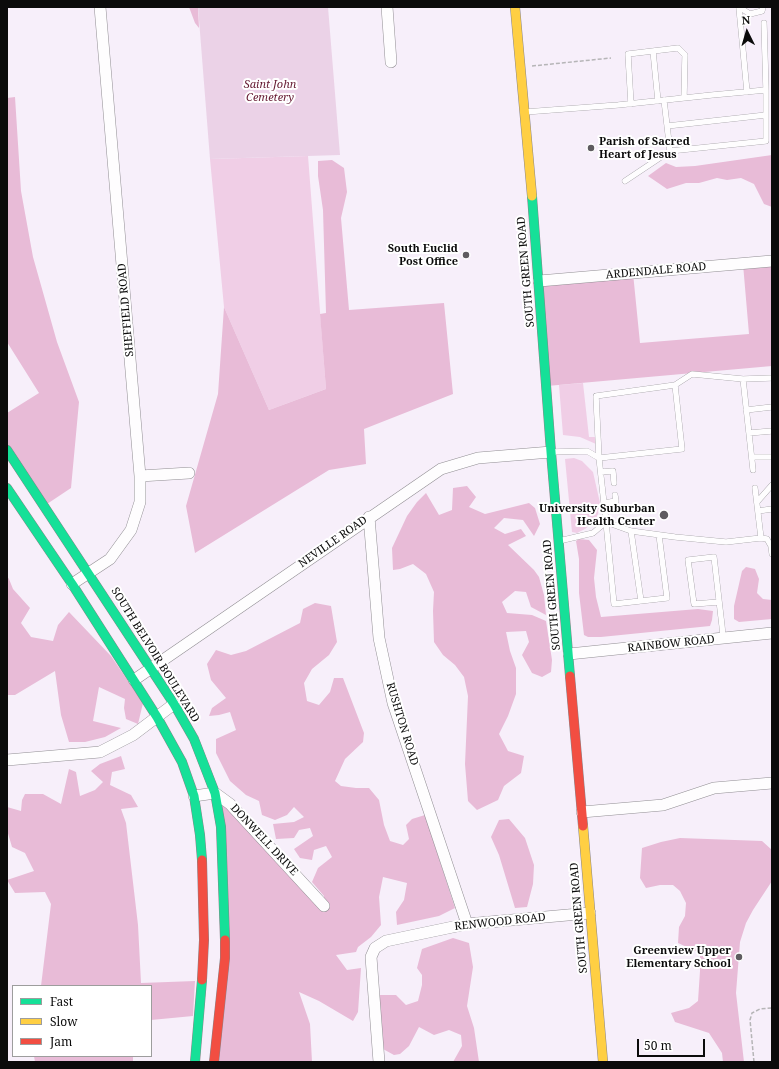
<!DOCTYPE html>
<html>
<head>
<meta charset="utf-8">
<style>
	body { margin:0 }
	#map { position:relative; width:779px; height:1069px; overflow:hidden; background:#f7effa; font-family:"Noto Serif",serif }
	canvas { display:block }
	.frame { position:absolute; inset:0; border:8px solid #0b0b0b; pointer-events:none }
	.legend { position:absolute; left:12px; top:985px; width:140px; height:72px; box-sizing:border-box; background:#fff; border:1px solid #9d9d9d; margin:0; padding:5px 7px; list-style:none; font-size:12px; color:#0b0b0b }
	.legend li { display:flex; align-items:center; gap:8px; height:20px }
	.legend b { width:20px; border:1px solid #9d9d9d }
	.north { position:absolute; left:727px; top:12px; width:40px; height:40px; -webkit-text-stroke:3px #fff; paint-order:stroke; rotate:355deg; font-size:11px; font-weight:700; line-height:16px; text-align:center; color:#0b0b0b }
	.north::after { content:''; display:block; margin:auto; width:14px; height:18px; background:#0b0b0b; clip-path:polygon(50% 0,100% 100%,50% 72%,0 100%) }
	.scale { position:absolute; left:637px; top:1039px; width:68px; height:18px; box-sizing:border-box; border:2px solid #0b0b0b; border-top:0; padding-left:5px; font-size:12px; line-height:14px; white-space:nowrap; color:#0b0b0b; -webkit-text-stroke:3px #fff; paint-order:stroke }
</style>
</head>
<body>
<div id="map">
<canvas width="779" height="1069"></canvas>
<div class="frame"></div>
<ul class="legend">
<li><b style="height:5px;background:#16e098"></b>Fast</li>
<li><b style="height:5px;background:#ffcf43"></b>Slow</li>
<li><b style="height:5px;background:#f24e42"></b>Jam</li>
</ul>
<div class="north">N</div>
<div class="scale">50 m</div>
</div>
<script>
const ctx = document.querySelector('canvas').getContext('2d');
ctx.lineJoin = 'round';
function paint(path, color) {
  ctx.fillStyle = color;
  ctx.fill(path, 'evenodd');
}
function shape(rows) {
  const path = new Path2D();
  for (const r of rows) {
    path.moveTo(r[0], r[1]);
    for (let i = 2; i < r.length; i += 2) path.lineTo(r[i], r[i + 1]);
  }
  return path;
}
function trace(path, color, width, dash) {
  ctx.strokeStyle = color;
  ctx.lineWidth = width;
  ctx.lineCap = dash ? 'butt' : 'round';
  ctx.setLineDash(dash || []);
  ctx.stroke(path);
}
function drawText(font, color, halo, rows, align = 'center') {
  ctx.font = font + ' "Noto Serif",serif';
  ctx.lineWidth = 4;
  ctx.setLineDash([]);
  ctx.textBaseline = 'middle';
  ctx.strokeStyle = halo;
  ctx.fillStyle = color;
  for (const [text, x, y, turn = 0] of rows) {
    ctx.save();
    ctx.translate(x, y);
    ctx.rotate((+turn || 0) * Math.PI / 180);
    ctx.textAlign = isNaN(turn) ? turn : align;
    if (halo) ctx.strokeText(text, 0, 0);
    ctx.fillText(text, 0, 0);
    ctx.restore();
  }
}
paint(shape([
	[308,156,326,389,269,410,224,307,210,159],
	[583,383,589,437,596,437,596,444,580,437,563,435,559,385],
	[574,458,582,461,593,472,600,503,598,514,594,522,585,529,577,533,572,532,565,459]
]), '#f0cee6');
paint(shape([
	[189,7,198,7,199,28,195,23],
	[15,97,21,191,33,257,57,342,79,402,71,488,44,506,7,450,7,413,39,393,7,342,7,98],
	[772,155,772,207,764,204,754,184,741,178,727,180,717,178,699,183,686,183,667,189,648,176,666,163,676,167,695,166],
	[332,160,344,168,347,192,341,218,349,310,444,303,453,394,364,429,366,464,329,470,195,553,186,506,218,394,224,307,269,410,326,389,320,314,326,313,323,210,318,176,318,161],
	[772,261,772,366,547,386,539,281,633,273,640,343,749,334,743,264],
	[467,486,476,497,469,507,485,514,529,503,535,508,540,524,534,536,523,520,504,518,494,528,505,534,521,529,526,536,508,545,534,570,539,577,544,595,546,615,531,607,526,592,515,591,502,602,507,613,532,615,546,621,552,660,551,672,542,677,532,673,522,655,529,642,526,631,506,632,510,651,516,668,516,694,508,716,499,734,508,751,524,756,521,773,504,786,498,800,477,810,468,801,465,764,468,696,464,677,455,665,443,655,434,642,433,611,434,592,426,574,413,564,400,569,393,570,392,548,407,516,417,502,426,493,439,515,452,510,453,488],
	[579,539,589,540,597,550,594,578,596,597,601,617,698,609,713,611,712,620,710,626,601,637,588,637,584,635,579,593,579,559,576,541],
	[746,567,755,569,759,579,757,593,763,599,772,600,772,619,739,622,734,619,734,606,742,571],
	[7,576,9,579,13,589,30,608,21,623,31,637,53,641,58,625,69,612,111,656,143,703,138,724,126,719,124,708,125,699,99,687,93,721,121,728,105,737,85,742,69,742,61,715,55,671,15,695,7,695],
	[315,603,331,606,337,642,329,655,312,669,304,683,307,701,319,705,330,692,334,678,343,678,364,733,363,742,345,759,335,781,341,786,356,788,369,788,379,800,384,825,390,841,403,845,409,839,406,825,412,819,425,815,455,908,439,916,397,925,396,912,404,900,407,883,383,877,379,897,381,925,371,937,358,947,356,952,336,955,347,970,361,968,358,1012,353,1021,319,1001,299,992,310,1024,312,1062,214,1062,225,958,215,793,324,905,324,896,312,882,318,868,332,857,326,846,314,850,312,860,300,858,294,849,313,836,310,828,299,830,294,838,276,839,273,824,294,822,304,817,294,807,287,815,275,820,262,815,259,801,246,795,230,781,216,753,216,739,236,730,230,712,219,715,209,716,212,708,226,698,211,680,207,664,216,650,231,655,246,651,300,623,303,609],
	[121,756,125,769,112,772,110,785,131,795,138,807,121,809,126,823,138,925,141,983,195,981,193,1016,151,1020,151,986,41,986,51,904,45,892,15,893,7,880,34,871,25,853,12,847,7,830,7,807,21,811,22,800,25,794,43,794,61,804,69,769,76,772,80,796,95,790,103,782,91,771,100,764],
	[509,819,525,838,534,865,533,884,527,907,515,908,499,855,491,837,499,820],
	[680,838,762,841,772,850,772,881,753,910,746,923,740,942,736,993,744,1062,723,1062,722,1053,709,1033,675,1022,671,1013,689,1008,698,1001,700,971,700,953,678,943,679,927,685,916,686,903,680,891,673,885,660,885,646,888,640,878,642,848,661,842],
	[453,938,469,943,473,967,467,1006,474,1028,479,1062,453,1062,462,1046,461,1035,449,1030,434,1035,419,1027,409,1046,400,1054,394,1055,383,1049,378,995,396,995,406,1005,418,1001,422,985,422,975,417,968,422,949],
	[34,1056,133,1056,133,1062,35,1062]
]), '#e8bbd7');
paint(shape([
	[198,7,328,7,340,155,210,159]
]), '#ebd2e7');
const lane = shape([
	[739,7,750,14,762,11,763,7],
	[739,8,747,92],
	[764,23,766,90],
	[653,51,658,101],
	[631,104,628,54,678,48,685,55,684,98],
	[525,112,618,105,712,95,766,90,766,141,670,151,664,100],
	[667,126,766,115],
	[625,181,670,151],
	[743,379,772,378],
	[675,385,682,449,599,458,596,396,675,385,692,374,743,379,753,470],
	[746,410,772,407],
	[749,433,772,431],
	[551,452,587,451,599,458,606,522,593,533,559,541],
	[752,457,772,457],
	[601,472,613,471,614,483],
	[757,502,772,485],
	[604,503,616,501,615,495],
	[758,511,772,509],
	[631,531,641,601],
	[659,535,667,598,614,604,606,522,631,531,675,537,726,542,761,538,755,488],
	[761,538,767,539,771,546,772,554],
	[719,602,694,604,688,560,714,557,722,626,723,638]
]);
const street = shape([
	[387,7,391,62],
	[539,281,772,261],
	[140,476,189,473],
	[369,517,379,638,393,703,467,924],
	[72,584,110,559,131,530,140,502,140,476,100,7],
	[569,654,772,633],
	[134,680,441,469,478,458,551,452],
	[7,760,100,752,133,735,174,704],
	[194,796,215,793,230,804,324,906],
	[582,812,663,805,714,788,772,783],
	[379,1062,371,957,375,948,386,941,467,924,590,913]
]);
const fast = shape([
	[532,196,551,452,570,676],
	[7,450,174,704,194,739,215,793,221,827,225,940],
	[7,488,72,584,157,717,182,762,194,796,200,835,202,860],
	[195,1062,202,980]
]);
const slow = shape([
	[515,7,532,196],
	[583,826,603,1062]
]);
const jam = shape([
	[570,676,583,826],
	[202,980,204,940,202,860],
	[214,1062,225,958,225,940]
]);
trace(lane, '#918e93', 6);
trace(street, '#918e93', 12);
trace(fast, '#888489', 10);
trace(slow, '#888489', 10);
trace(jam, '#888489', 10);
trace(shape([
	[532,66,611,58],
	[754,1062,750,1020,752,1013,760,1009,772,1008]
]), '#b6b5b7', 1.5, [4, 2]);
trace(lane, '#fefdfe', 5.5);
trace(street, '#fefdfe', 11);
trace(fast, '#16e098', 9);
trace(slow, '#ffcf43', 9);
trace(jam, '#f24e42', 9);
for (const [x, y, r, color] of [
	[591,148,4,"#5e5b5f"],
	[466,255,4,"#5e5b5f"],
	[664,515,5,"#5e5b5f"],
	[739,957,4,"#5e5b5f"]
]) {
  const dot = new Path2D();
  dot.arc(x, y, r, 0, 2 * Math.PI);
  ctx.fillStyle = color;
  ctx.fill(dot);
  trace(dot, '#fff', 1.5);
}
drawText('italic 11px', '#651a32', '#fff', [
	["Saint John",270,85],
	["Cemetery",270,98]
]);
drawText('bold 11px', '#0b0b0b', '#fff', [
	["Parish of Sacred",599,142,"left"],
	["Heart of Jesus",599,155,"left"],
	["South Euclid",458,249],
	["Post Office",458,262],
	["University Suburban",655,509],
	["Health Center",655,522],
	["Greenview Upper",731,951],
	["Elementary School",731,964]
], 'right');
drawText('11px', '#0b0b0b', '#fff', [
	["ARDENDALE ROAD",656,271,-5],
	["SOUTH GREEN ROAD",526,272,-95],
	["SHEFFIELD ROAD",126,310,-95],
	["NEVILLE ROAD",333,542,-35],
	["SOUTH GREEN ROAD",552,595,-95],
	["RAINBOW ROAD",671,644,-6],
	["SOUTH BELVOIR BOULEVARD",155,655,58],
	["RUSHTON ROAD",402,724,73],
	["DONWELL DRIVE",264,840,47],
	["SOUTH GREEN ROAD",579,918,-95],
	["RENWOOD ROAD",500,922,-6]
]);
</script>
</body>
</html>
